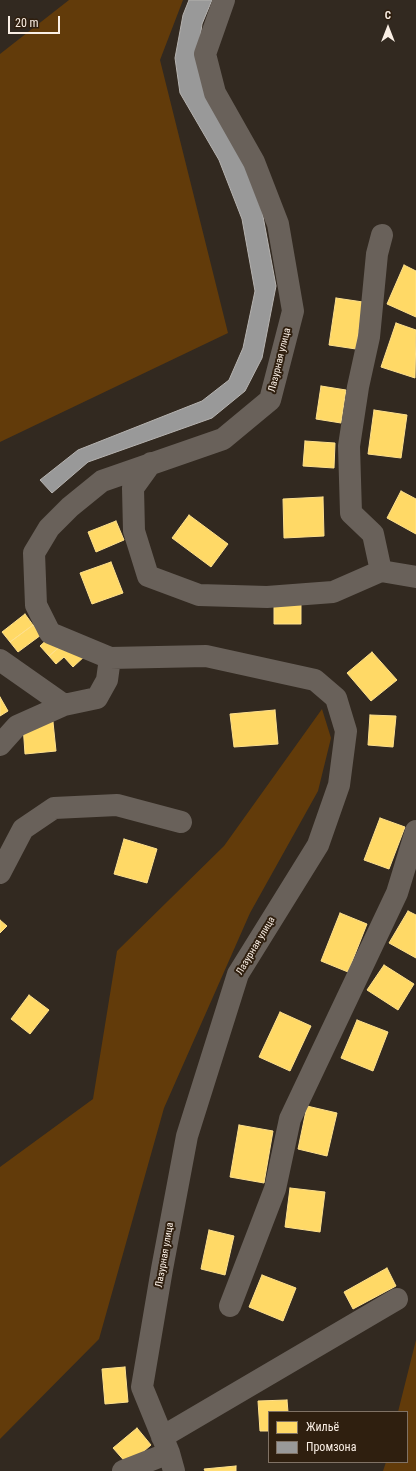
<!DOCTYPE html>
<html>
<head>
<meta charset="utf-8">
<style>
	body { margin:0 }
	#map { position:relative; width:416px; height:1471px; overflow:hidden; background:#322920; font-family:"Roboto Condensed",sans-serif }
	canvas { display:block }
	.legend { position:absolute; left:268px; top:1411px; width:140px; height:52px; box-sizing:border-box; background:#2f1f0f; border:1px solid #807265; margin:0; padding:5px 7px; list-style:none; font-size:12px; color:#faefe5 }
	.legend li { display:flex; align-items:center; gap:8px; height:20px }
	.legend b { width:20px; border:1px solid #807265 }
	.north { position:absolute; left:368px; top:8px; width:40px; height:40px; -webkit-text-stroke:3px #2f1f0f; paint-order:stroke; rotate:0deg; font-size:11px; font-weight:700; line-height:16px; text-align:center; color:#faefe5 }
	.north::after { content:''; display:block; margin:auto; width:14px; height:18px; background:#faefe5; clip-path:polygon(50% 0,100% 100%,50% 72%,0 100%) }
	.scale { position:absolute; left:8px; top:16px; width:52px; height:18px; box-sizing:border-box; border:2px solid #faefe5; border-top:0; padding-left:5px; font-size:12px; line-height:14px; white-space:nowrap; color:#faefe5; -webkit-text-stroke:3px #2f1f0f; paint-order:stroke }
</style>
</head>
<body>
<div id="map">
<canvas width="416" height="1471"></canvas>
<ul class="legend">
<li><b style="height:11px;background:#ffd966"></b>Жильё</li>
<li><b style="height:11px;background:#999"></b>Промзона</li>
</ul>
<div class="north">С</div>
<div class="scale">20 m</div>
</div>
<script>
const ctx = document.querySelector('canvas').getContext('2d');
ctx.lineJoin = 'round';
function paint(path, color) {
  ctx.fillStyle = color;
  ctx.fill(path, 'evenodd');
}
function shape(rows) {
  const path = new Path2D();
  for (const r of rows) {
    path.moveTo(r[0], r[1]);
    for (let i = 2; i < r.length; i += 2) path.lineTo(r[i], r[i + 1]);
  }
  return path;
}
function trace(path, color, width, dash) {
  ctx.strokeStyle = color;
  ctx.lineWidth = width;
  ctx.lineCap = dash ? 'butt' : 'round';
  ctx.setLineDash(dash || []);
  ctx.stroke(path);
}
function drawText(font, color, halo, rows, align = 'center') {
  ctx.font = font + ' "Roboto Condensed",sans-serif';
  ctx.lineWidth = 4;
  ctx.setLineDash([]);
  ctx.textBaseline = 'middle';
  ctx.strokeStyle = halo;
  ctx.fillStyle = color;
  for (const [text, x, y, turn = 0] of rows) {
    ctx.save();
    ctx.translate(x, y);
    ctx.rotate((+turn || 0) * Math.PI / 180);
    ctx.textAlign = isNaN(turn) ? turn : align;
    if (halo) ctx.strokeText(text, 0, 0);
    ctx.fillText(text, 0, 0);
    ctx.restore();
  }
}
paint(shape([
	[69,0,183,0,160,60,228,333,0,442,0,54],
	[322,709,331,738,318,791,250,913,164,1108,99,1339,0,1439,0,1167,93,1099,117,951,224,846],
	[416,1340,416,1471,383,1471,386,1462,407,1462,407,1412,398,1412]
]), '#623b0a');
const homes = shape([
	[404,265,416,271,416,317,387,304,404,265],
	[336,298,363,302,356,349,329,345,336,298],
	[396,323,416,330,415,378,381,367,396,323],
	[321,386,346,390,341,423,316,419,321,386],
	[374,410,407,415,401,458,368,454,374,410],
	[305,441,335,443,334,468,303,466,305,441],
	[401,491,416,499,416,534,387,518,401,491],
	[323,497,324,536,284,538,283,499,323,497],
	[189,515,228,544,211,567,172,538,189,515],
	[116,521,124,540,96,552,88,532,116,521],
	[111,562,123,593,92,604,80,573,111,562],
	[274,599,301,599,301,624,274,624,274,599],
	[25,614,33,625,10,642,2,632,25,614],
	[33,625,41,635,18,652,10,642,33,625],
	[61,627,70,638,49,656,40,646,61,627],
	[70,638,86,655,73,667,64,657,56,664,49,656,70,638],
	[372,652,397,680,371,701,347,673,372,652],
	[0,697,8,711,0,716,0,697],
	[275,710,278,744,234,747,230,714,275,710],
	[370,715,396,716,393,747,368,745,370,715],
	[53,722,56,751,25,754,23,725,53,722],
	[380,818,405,827,389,869,364,860,380,818],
	[124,839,157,849,147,883,114,874,124,839],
	[408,911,416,915,416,958,389,943,408,911],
	[340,913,367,924,348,972,321,961,340,913],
	[0,920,7,926,0,933,0,920],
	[384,965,414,984,398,1010,367,990,384,965],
	[29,995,49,1010,30,1034,11,1019,29,995],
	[280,1012,311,1026,290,1071,259,1057,280,1012],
	[357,1020,388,1032,373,1071,341,1058,357,1020],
	[307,1106,337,1113,327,1156,298,1149,307,1106],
	[239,1125,273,1131,264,1183,230,1177,239,1125],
	[290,1188,325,1192,320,1232,285,1227,290,1188],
	[209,1230,234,1236,225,1275,201,1269,209,1230],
	[387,1268,396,1286,353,1309,344,1292,387,1268],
	[262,1275,296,1288,283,1321,249,1307,262,1275],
	[125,1367,128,1402,105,1404,102,1369,125,1367],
	[287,1400,288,1412,269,1412,269,1431,260,1431,258,1401,287,1400],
	[137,1428,151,1445,128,1465,113,1448,137,1428],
	[236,1466,236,1471,205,1471,204,1469,236,1466]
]);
paint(homes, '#ffd966');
trace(homes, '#fee08c', 1);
const industry = shape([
	[189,0,212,0,202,24,197,60,239,150,262,211,276,286,262,358,245,391,212,418,88,462,52,493,40,480,78,450,202,401,229,380,243,348,255,291,242,219,219,160,180,93,175,58,183,15,189,0]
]);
paint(industry, '#999');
trace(industry, '#b6b3b0', 1);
trace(shape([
	[382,235,377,254,369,337,358,387,349,446,351,513,373,534,381,571,416,577],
	[151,463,133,488,134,531,148,576,199,595,267,597,333,592,381,571],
	[110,658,206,656,315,680,336,698,346,731,339,785,318,845,238,974,187,1136,162,1269,142,1387,169,1453,174,1471],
	[0,660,64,705,97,698,107,680,110,658,50,633,36,605,34,553,49,528,70,507,102,481,223,439,270,400,293,311,278,224,254,162,215,93,205,54,224,0],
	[0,745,17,726,64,705],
	[0,873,23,829,54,808,117,805,181,822],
	[230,1306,275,1189,290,1119,397,893,416,831],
	[162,1437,397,1299],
	[123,1471,169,1453]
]), '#69615a', 22);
drawText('10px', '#faefe5', '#2f1f0f', [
	["Лазурная улица",280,360,-76],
	["Лазурная улица",256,946,-59],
	["Лазурная улица",165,1255,-80]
]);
</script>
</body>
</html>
